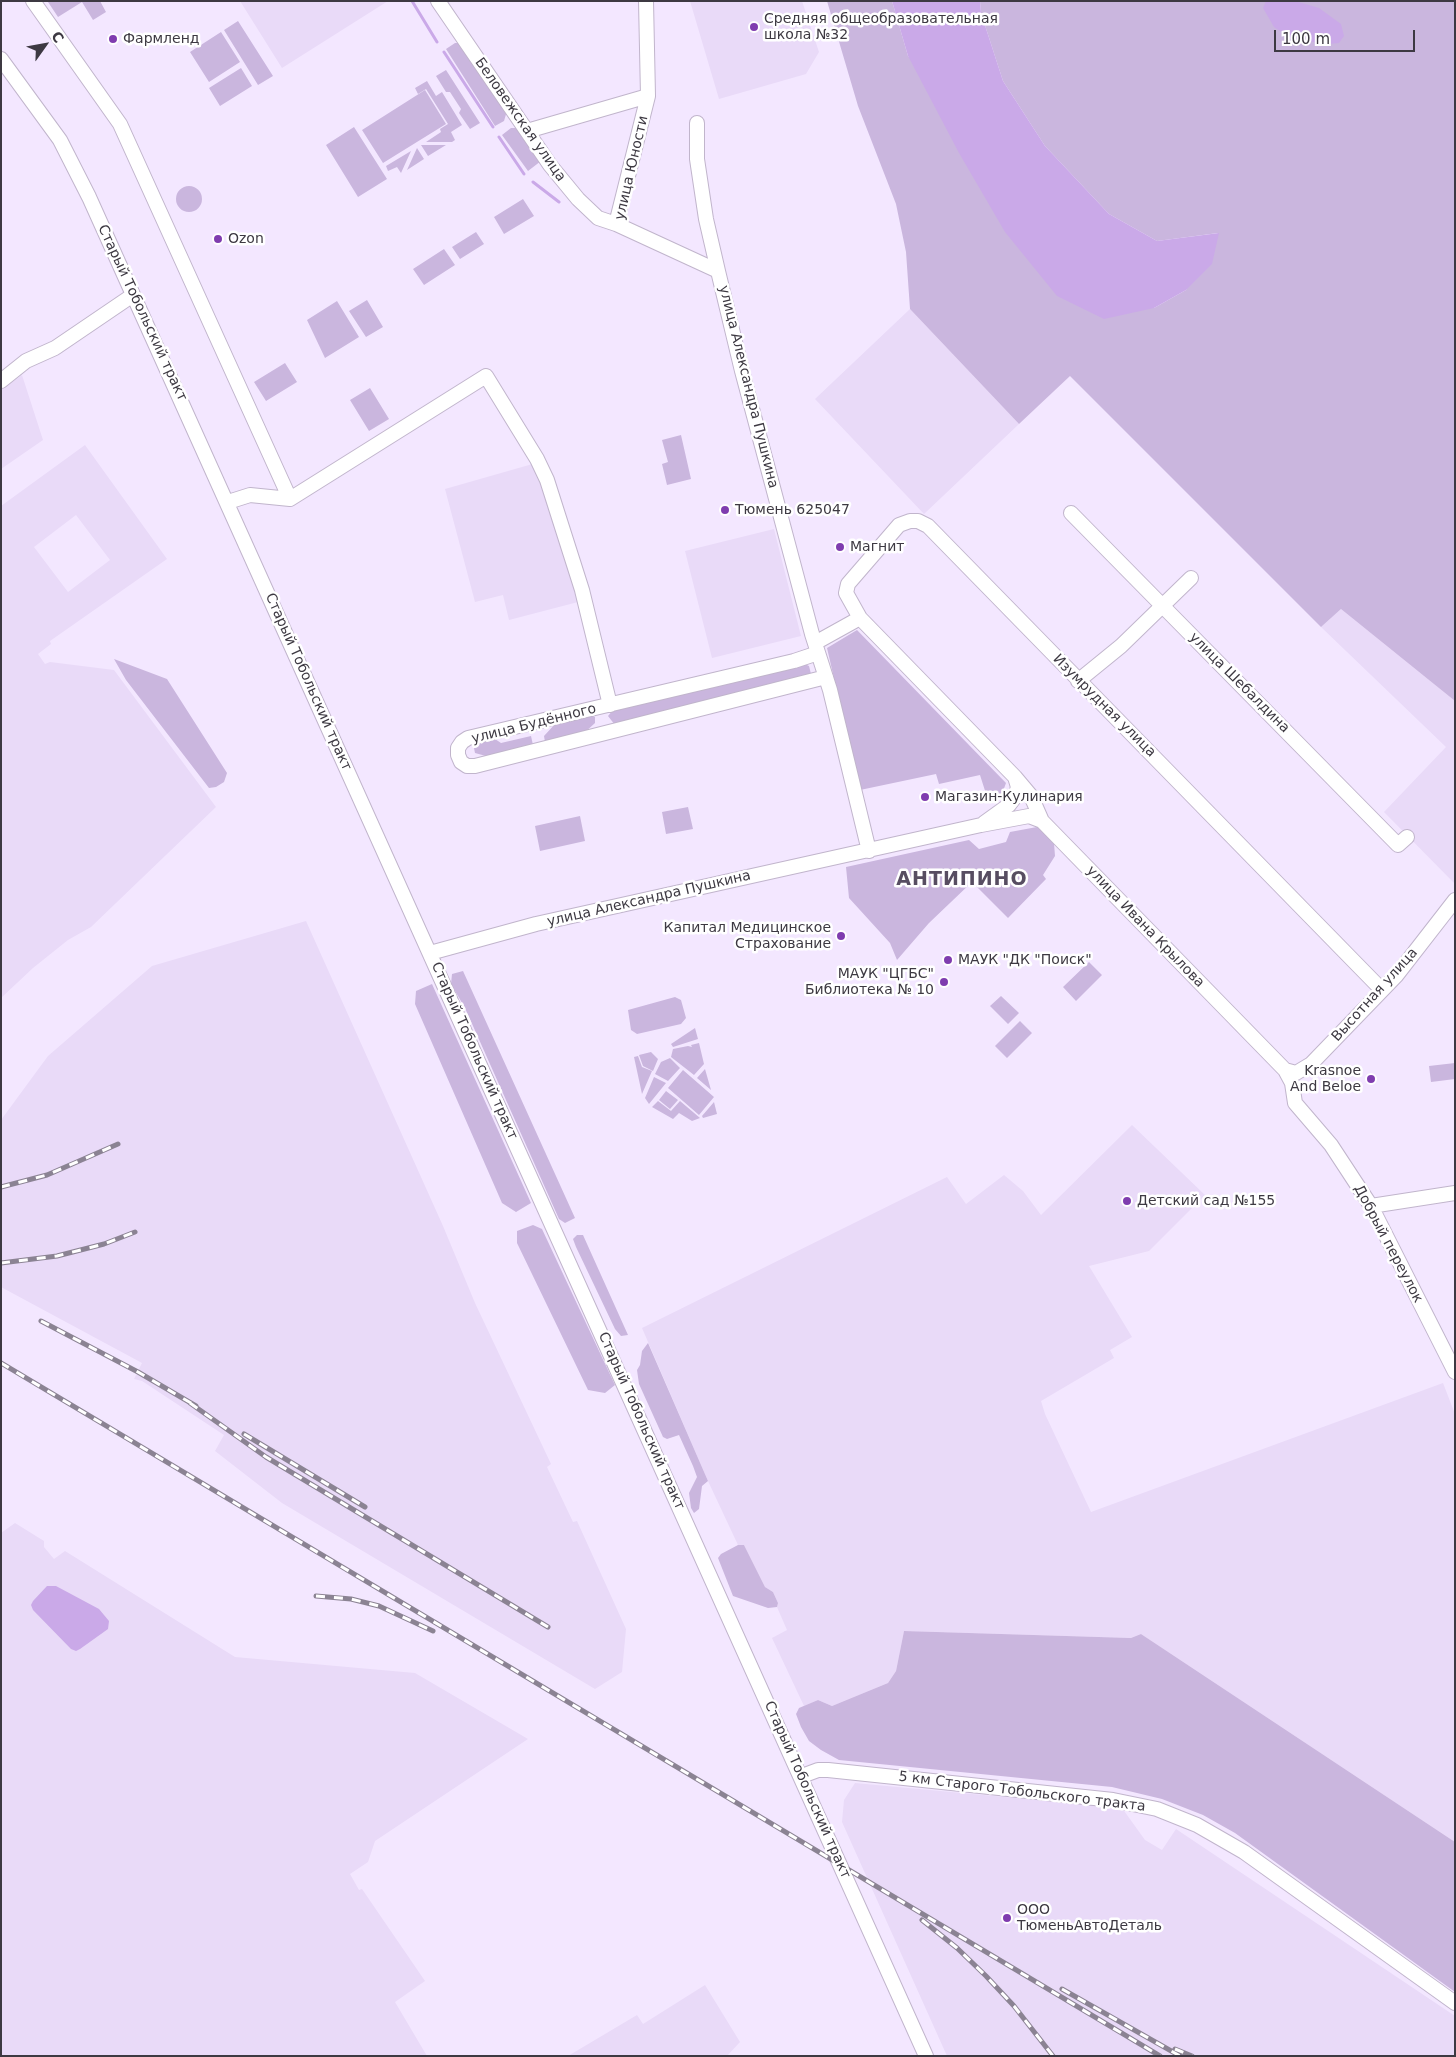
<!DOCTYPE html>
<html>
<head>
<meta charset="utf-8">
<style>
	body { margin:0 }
	#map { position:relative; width:1456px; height:2057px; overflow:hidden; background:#f3e7ff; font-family:"DejaVu Sans",sans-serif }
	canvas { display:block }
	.frame { position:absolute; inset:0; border:2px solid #3d3942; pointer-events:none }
	.north { position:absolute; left:20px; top:20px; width:50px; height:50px; -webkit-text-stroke:4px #fff; paint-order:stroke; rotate:58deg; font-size:14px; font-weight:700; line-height:20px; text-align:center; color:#3d3942 }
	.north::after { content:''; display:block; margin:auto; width:18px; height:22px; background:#3d3942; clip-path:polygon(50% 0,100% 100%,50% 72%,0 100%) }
	.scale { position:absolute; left:1274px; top:30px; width:141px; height:22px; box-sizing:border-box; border:2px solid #3d3942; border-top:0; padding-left:6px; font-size:15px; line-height:18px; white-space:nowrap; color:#3d3942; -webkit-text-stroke:4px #fff; paint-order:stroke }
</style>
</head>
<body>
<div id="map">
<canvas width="1456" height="2057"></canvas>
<div class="frame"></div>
<div class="north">С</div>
<div class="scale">100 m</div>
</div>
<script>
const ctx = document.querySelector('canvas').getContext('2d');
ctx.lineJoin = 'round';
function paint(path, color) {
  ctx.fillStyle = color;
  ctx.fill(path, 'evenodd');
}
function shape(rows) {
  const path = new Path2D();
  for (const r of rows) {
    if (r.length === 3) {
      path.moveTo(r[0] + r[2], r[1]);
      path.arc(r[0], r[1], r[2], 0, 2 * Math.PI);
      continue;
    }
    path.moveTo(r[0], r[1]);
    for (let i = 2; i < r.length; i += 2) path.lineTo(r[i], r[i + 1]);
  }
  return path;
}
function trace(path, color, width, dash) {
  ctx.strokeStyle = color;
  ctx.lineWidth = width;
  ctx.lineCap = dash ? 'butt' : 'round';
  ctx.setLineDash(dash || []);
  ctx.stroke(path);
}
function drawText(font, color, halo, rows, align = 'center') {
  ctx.font = font + ' "DejaVu Sans",sans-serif';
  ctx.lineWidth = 5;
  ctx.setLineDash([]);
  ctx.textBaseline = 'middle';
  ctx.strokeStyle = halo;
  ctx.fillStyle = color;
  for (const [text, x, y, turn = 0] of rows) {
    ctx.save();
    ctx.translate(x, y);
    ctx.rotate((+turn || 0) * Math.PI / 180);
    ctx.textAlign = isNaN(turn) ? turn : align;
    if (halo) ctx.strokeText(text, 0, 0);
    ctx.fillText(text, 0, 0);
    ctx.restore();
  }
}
paint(shape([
	[240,1,388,1,282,68],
	[690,1,802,1,819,52,806,74,719,99],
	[910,309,1019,424,924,514,815,399],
	[22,375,43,440,1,469,1,390],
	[85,445,167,559,50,641,51,644,38,654,45,664,50,662,114,670,216,807,91,927,68,940,33,968,1,998,1,506],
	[76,515,110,560,68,592,34,547],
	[536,463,553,500,578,602,509,620,503,595,475,602,445,489],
	[774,529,801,636,712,658,685,551],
	[1341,609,1455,701,1455,884,1384,812,1446,747,1321,627],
	[306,921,443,1226,475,1303,551,1464,547,1467,573,1522,577,1521,626,1629,622,1672,595,1689,282,1503,215,1451,224,1435,142,1381,134,1379,142,1363,1,1287,1,1120,48,1056,152,966],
	[1132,1125,1205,1195,1149,1251,1089,1266,1132,1337,1110,1350,1114,1358,1041,1401,1045,1414,1091,1512,1443,1383,1455,1414,1455,1842,1141,1634,1131,1638,904,1631,896,1671,888,1683,832,1706,818,1700,804,1706,772,1638,787,1630,777,1607,778,1603,773,1592,765,1587,744,1545,738,1545,708,1481,642,1328,947,1177,966,1204,1004,1175,1023,1191,1041,1215],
	[15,1523,44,1541,44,1547,54,1559,65,1551,235,1657,415,1673,528,1739,375,1841,368,1862,350,1874,359,1890,362,1889,425,1981,395,2002,427,2056,1,2056,1,1533],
	[855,1783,1122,1808,1145,1840,1162,1850,1176,1829,1455,2016,1455,2056,947,2056,842,1822,844,1800],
	[705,1985,740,2042,727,2056,568,2056,637,2015,643,2024]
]), '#e9daf8');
paint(shape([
	[100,1,106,12,93,20,82,2,58,17,48,2],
	[827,1,892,1,908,56,1154,308,1186,290,1218,233,1157,241,1109,214,1045,146,1003,81,981,13,980,1,1455,1,1455,701,1341,609,1321,627,1070,376,1019,424,910,309,906,252,896,204,858,106],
	[238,21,273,76,258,85,224,30],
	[221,32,240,62,209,82,190,52],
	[455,43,459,43,507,111,504,121,495,126,446,49],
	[241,68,252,86,220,106,209,88],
	[446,70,480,123,470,129,459,113,461,109,450,92,446,92,436,76],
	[427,81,436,96,442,92,462,125,451,132,455,140,452,142,426,142,441,132,440,129,448,124,426,89,418,94,415,88],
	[425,90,446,124,383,163,362,130],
	[354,127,387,179,358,197,326,145],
	[511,128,517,128,541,161,528,171,502,135],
	[421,145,446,145,428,156],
	[417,148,424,159,407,170],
	[411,151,401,173,397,167,388,171,386,166],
	[189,199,13],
	[523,199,534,216,504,234,494,217],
	[476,232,484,244,460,259,452,247],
	[444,249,455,265,424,285,413,269],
	[367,300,383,327,366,337,349,311],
	[337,301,359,337,325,358,307,320],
	[285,363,297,382,266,401,254,382],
	[370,388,389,419,369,431,350,400],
	[681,435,691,479,667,485,662,464,668,462,662,440],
	[857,630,1006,783,1002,794,987,797,980,775,939,784,936,774,860,790,827,648],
	[114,659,167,679,227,773,224,782,216,787,209,788,126,680],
	[805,664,809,666,811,674,807,676,615,725,608,716,613,710],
	[589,714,595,717,595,723,583,734,545,742,544,736,555,724],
	[531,736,533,745,486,756,475,753,474,748,479,743,495,739,501,743],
	[688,807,693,829,666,834,662,812],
	[580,816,585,841,540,851,535,826],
	[1037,827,1043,829,1054,843,1055,856,1043,875,1046,879,1008,918,972,882,929,923,897,960,890,943,849,898,846,867,969,840,979,849,1006,842,1010,832],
	[1089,962,1102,975,1076,1001,1063,987],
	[463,971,575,1218,565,1223,559,1219,465,1008,451,984,452,974],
	[432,984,531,1203,516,1212,502,1203,415,1004,416,991],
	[1001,996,1019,1013,1008,1024,990,1006],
	[675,997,681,1000,686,1018,681,1024,637,1034,631,1030,628,1010],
	[1020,1021,1032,1033,1007,1058,995,1046],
	[695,1028,698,1039,673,1047,671,1044],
	[699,1043,704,1064,694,1075,671,1057,673,1049,688,1046,692,1047,691,1045],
	[651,1052,658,1059,653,1071,643,1066,639,1055],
	[638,1056,642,1067,652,1071,642,1094,634,1057],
	[670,1058,680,1068,668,1081,655,1074,661,1062],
	[1455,1063,1455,1079,1431,1082,1429,1066],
	[705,1069,711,1090,697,1078],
	[683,1070,714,1097,699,1115,668,1088],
	[654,1077,666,1083,649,1104,645,1098],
	[666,1091,678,1100,670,1109,659,1100],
	[658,1101,671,1111,680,1101,700,1118,692,1121,679,1113,673,1119,652,1107],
	[714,1102,717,1114,703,1118,702,1116],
	[533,1225,542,1229,615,1385,605,1393,588,1390,517,1243,517,1231],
	[577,1235,583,1235,628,1335,621,1336,615,1329,576,1247,573,1239],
	[648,1343,708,1481,702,1486,699,1509,694,1513,691,1508,689,1493,697,1477,693,1466,679,1435,667,1439,663,1437,639,1384,637,1370,640,1365,642,1351],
	[738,1545,744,1545,765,1587,773,1592,778,1603,777,1607,768,1608,733,1596,718,1558,721,1554],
	[904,1631,1131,1638,1141,1634,1455,1842,1455,1992,1235,1833,1203,1815,1162,1799,1112,1787,839,1760,821,1750,809,1741,801,1727,796,1714,799,1708,818,1700,832,1706,888,1683,896,1671]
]), '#cab6de');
paint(shape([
	[892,1,980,1,981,13,1003,81,1045,146,1109,214,1157,241,1219,233,1212,264,1186,290,1154,308,1104,319,1057,296,1005,232,959,153,908,56],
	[1266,1,1295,1,1319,8,1341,24,1344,36,1339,43,1329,44,1292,39,1274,27,1263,8],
	[47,1586,56,1586,99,1609,109,1621,108,1629,80,1649,76,1651,71,1649,33,1610,31,1605,33,1601]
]), '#caa9e8');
trace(shape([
	[412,1,437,42],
	[444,52,493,127],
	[499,137,524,174],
	[533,182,559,202]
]), '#caa9e8', 3);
const minor = shape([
	[33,1,120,124,290,499],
	[438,1,550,165,578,199,598,218,616,224],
	[646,1,648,96,616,224,718,271],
	[1,59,60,140,89,197,926,2056],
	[697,123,697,159,706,219,718,271,742,371,812,634,830,690,869,851],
	[527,131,648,96],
	[1,381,26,361,55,348,133,295],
	[228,502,250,495,290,499,486,376,537,459,547,480,582,590,610,705],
	[1071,513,1398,845,1407,837],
	[815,643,860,618],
	[818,653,794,661,468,738,462,742,458,748,458,755,461,762,467,766,475,766,826,677],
	[1078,681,1121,646,1191,578],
	[984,823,1009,805,1015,797,1018,787,1015,777],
	[430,953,536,924,981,825,1029,816,1042,821],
	[1382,990,928,526,918,521,910,521,899,525,848,584,846,593,860,618,1015,777,1031,796,1042,821,1285,1070,1292,1083,1295,1103,1331,1145,1371,1206,1455,1372],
	[1285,1070,1296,1073,1311,1064,1396,976,1455,900],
	[1371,1206,1455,1193],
	[802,1776,818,1770,828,1770,1113,1800,1157,1809,1197,1825,1244,1852,1455,2003]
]);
trace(minor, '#c1b5cc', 16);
trace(minor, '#fff', 14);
const rail = shape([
	[1,1187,47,1175,118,1144],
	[1,1263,57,1256,104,1244,135,1232],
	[41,1321,138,1372,196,1406],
	[1,1363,1160,2056],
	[190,1403,266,1457,548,1627],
	[244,1434,365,1507],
	[316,1596,351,1599,379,1606,433,1631],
	[922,1920,957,1948,986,1976,1014,2006,1053,2056],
	[1062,1989,1180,2056],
	[1175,2049,1192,2056]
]);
trace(rail, '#8b8393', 5);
trace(rail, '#fff', 3, [9]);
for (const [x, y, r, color] of [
	[754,27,5,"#7f3caf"],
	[113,39,5,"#7f3caf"],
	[218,239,5,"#7f3caf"],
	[725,510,5,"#7f3caf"],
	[840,547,5,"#7f3caf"],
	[925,797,5,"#7f3caf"],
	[841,936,5,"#7f3caf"],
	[948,960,5,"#7f3caf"],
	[944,982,5,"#7f3caf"],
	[1371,1079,5,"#7f3caf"],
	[1127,1201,5,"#7f3caf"],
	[1007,1918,5,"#7f3caf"]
]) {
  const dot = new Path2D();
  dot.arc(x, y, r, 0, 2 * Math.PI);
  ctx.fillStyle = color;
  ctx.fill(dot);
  trace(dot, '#fff', 2);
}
drawText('14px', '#3d3942', '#fff', [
	["Средняя общеобразовательная",764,19],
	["школа №32",764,35],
	["Фармленд",123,39],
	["Ozon",228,239],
	["Тюмень 625047",735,510],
	["Магнит",850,547],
	["Магазин-Кулинария",935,797],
	["Капитал Медицинское",831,928,"right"],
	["Страхование",831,944,"right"],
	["МАУК \"ДК \"Поиск\"",958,960],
	["МАУК \"ЦГБС\"",934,974,"right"],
	["Библиотека № 10",934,990,"right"],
	["Krasnoe",1361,1071,"right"],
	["And Beloe",1361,1087,"right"],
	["Детский сад №155",1137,1201],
	["ООО",1017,1910],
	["ТюменьАвтоДеталь",1017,1926]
], 'left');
drawText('14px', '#3d3942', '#fff', [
	["Беловежская улица",520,120,55],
	["улица Юности",632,168,-77],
	["Старый Тобольский тракт",142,313,65],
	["улица Александра Пушкина",748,387,76],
	["Старый Тобольский тракт",308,682,66],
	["улица Шебалдина",1239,683,45],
	["Изумрудная улица",1104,706,45],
	["улица Будённого",534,724,-14],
	["улица Александра Пушкина",649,899,-13],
	["улица Ивана Крылова",1145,927,46],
	["Высотная улица",1375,995,-48],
	["Старый Тобольский тракт",474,1051,66],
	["Добрый переулок",1388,1244,62],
	["Старый Тобольский тракт",641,1421,66],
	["Старый Тобольский тракт",807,1790,66],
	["5 км Старого Тобольского тракта",1022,1792,7]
]);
ctx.letterSpacing = '1px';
drawText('bold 19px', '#574d61', '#fff', [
	["АНТИПИНО",962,880]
]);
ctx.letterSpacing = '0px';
</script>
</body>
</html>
